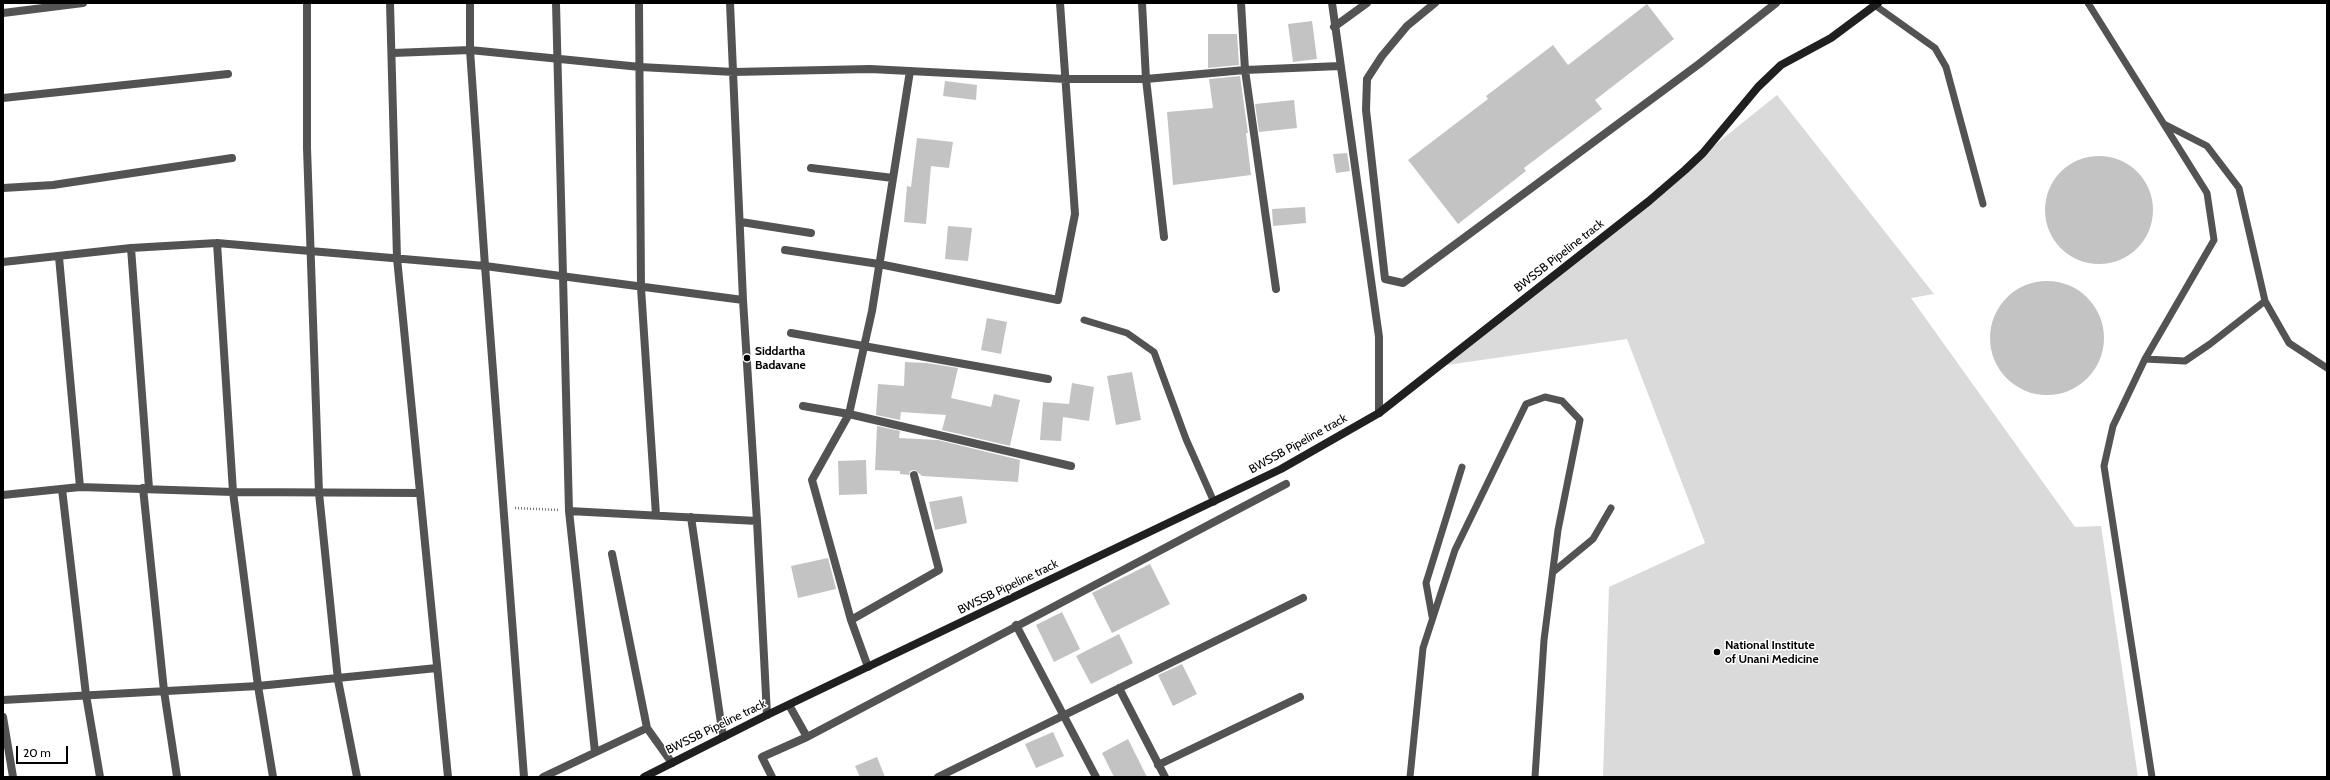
<!DOCTYPE html>
<html>
<head>
<meta charset="utf-8">
<style>
	body { margin:0 }
	#map { position:relative; width:2330px; height:780px; overflow:hidden; background:#fff; font-family:Cabin,sans-serif }
	canvas { display:block }
	.frame { position:absolute; inset:0; border:4px solid #000; pointer-events:none }
	.scale { position:absolute; left:16px; top:746px; width:52px; height:18px; box-sizing:border-box; border:2px solid #000; border-top:0; padding-left:5px; font-size:12px; line-height:14px; white-space:nowrap; color:#000; -webkit-text-stroke:3px #fff; paint-order:stroke }
</style>
</head>
<body>
<div id="map">
<canvas width="2330" height="780"></canvas>
<div class="frame"></div>
<div class="scale">20 m</div>
</div>
<script>
const ctx = document.querySelector('canvas').getContext('2d');
ctx.lineJoin = 'round';
function paint(path, color) {
  ctx.fillStyle = color;
  ctx.fill(path, 'evenodd');
}
function shape(rows) {
  const path = new Path2D();
  for (const r of rows) {
    if (r.length === 3) {
      path.moveTo(r[0] + r[2], r[1]);
      path.arc(r[0], r[1], r[2], 0, 2 * Math.PI);
      continue;
    }
    path.moveTo(r[0], r[1]);
    for (let i = 2; i < r.length; i += 2) path.lineTo(r[i], r[i + 1]);
  }
  return path;
}
function trace(path, color, width, dash) {
  ctx.strokeStyle = color;
  ctx.lineWidth = width;
  ctx.lineCap = dash ? 'butt' : 'round';
  ctx.setLineDash(dash || []);
  ctx.stroke(path);
}
function drawText(font, color, halo, rows, align = 'center') {
  ctx.font = font + ' Cabin,sans-serif';
  ctx.lineWidth = 3;
  ctx.setLineDash([]);
  ctx.textBaseline = 'middle';
  ctx.strokeStyle = halo;
  ctx.fillStyle = color;
  for (const [text, x, y, turn = 0] of rows) {
    ctx.save();
    ctx.translate(x, y);
    ctx.rotate((+turn || 0) * Math.PI / 180);
    ctx.textAlign = isNaN(turn) ? turn : align;
    if (halo) ctx.strokeText(text, 0, 0);
    ctx.fillText(text, 0, 0);
    ctx.restore();
  }
}
paint(shape([
	[1777,95,1934,294,1911,298,2075,527,2101,526,2138,777,1603,777,1609,587,1705,543,1627,339,1440,366]
]), '#dadada');
paint(shape([
	[1647,4,1674,39,1595,100,1602,109,1524,168,1526,171,1458,224,1408,160,1488,99,1486,96,1553,45,1568,65],
	[1312,21,1317,59,1293,62,1288,24],
	[1208,34,1237,34,1239,65,1208,68],
	[1240,76,1248,133,1246,133,1251,175,1173,185,1167,112,1213,108,1209,79],
	[945,81,977,85,976,100,943,96],
	[1294,100,1297,128,1259,132,1255,104],
	[917,138,953,142,949,168,931,166,926,224,904,222,907,186,911,187],
	[1347,153,1350,171,1336,173,1333,154],
	[2099,210,54],
	[1305,207,1306,223,1273,226,1272,209],
	[948,226,972,228,968,261,945,259],
	[2047,338,57],
	[987,318,1007,322,1001,354,981,350],
	[905,362,927,363,958,368,951,398,991,407,994,394,1020,400,1010,446,942,430,946,415,901,412,900,420,876,415,878,384,904,386],
	[1132,372,1141,420,1116,425,1107,376],
	[1072,383,1094,387,1089,421,1063,417,1061,441,1040,440,1043,402,1069,404],
	[877,426,900,431,899,438,938,440,1020,460,1018,482,922,476,915,470,910,471,909,475,900,474,900,471,875,470],
	[866,460,867,494,839,495,838,461],
	[962,496,967,523,935,530,929,502],
	[828,558,836,589,798,598,791,566],
	[1150,564,1170,604,1112,633,1092,593],
	[1062,612,1080,649,1054,662,1036,625],
	[1119,634,1133,663,1091,684,1076,656],
	[1182,664,1197,694,1173,706,1158,675],
	[1053,732,1064,756,1036,768,1025,744],
	[1128,739,1147,777,1114,777,1102,753],
	[877,757,885,777,860,777,855,766]
]), '#c3c3c3');
trace(shape([
	[515,508,558,510]
]), '#757575', 2.5, [1, 2]);
trace(shape([
	[2088,3,2207,193,2214,240,2145,359,2113,426,2104,466,2152,777],
	[1876,6,1935,48,1946,67,1983,204],
	[2164,124,2207,146,2239,188,2265,301,2289,343,2327,368],
	[1084,320,1127,333,1154,352,1186,439,1214,502],
	[2145,359,2185,361,2210,344,2265,301],
	[1553,572,1593,539,1611,508],
	[1432,616,1426,583,1462,467],
	[1410,777,1423,648,1455,550,1526,404,1545,397,1562,401,1580,420,1558,530,1544,640,1535,777]
]), '#535353', 7);
trace(shape([
	[307,3,307,148,319,493,338,680,357,777],
	[390,3,397,258,448,777],
	[470,3,470,50,485,266,524,777],
	[556,3,569,511,595,752],
	[639,3,641,288,656,515],
	[730,3,743,300,757,521,767,715],
	[1142,3,1146,79,1164,237],
	[1241,3,1245,70,1276,289],
	[1332,3,1379,337,1379,413],
	[1435,3,1407,26,1382,56,1367,79,1366,110,1385,279,1403,283,1699,64,1776,3],
	[3,13,83,3],
	[1334,27,1367,3],
	[393,53,470,50,640,67,734,72,870,69,1066,79,1146,79,1245,70,1340,66],
	[3,98,228,74],
	[811,168,893,178],
	[3,188,53,185,232,158],
	[741,222,811,233],
	[217,243,233,492,258,686,273,777],
	[131,248,149,488],
	[785,250,879,264,1058,300,1075,214,1060,3],
	[59,257,80,487],
	[3,262,131,248,217,243,485,266,743,300],
	[791,333,1048,379],
	[803,406,849,414,1071,466],
	[143,488,164,691,177,777],
	[62,489,86,695,100,777],
	[3,495,80,487,233,492,420,493],
	[569,511,757,521],
	[691,517,723,737],
	[612,554,647,728,672,763],
	[851,620,939,570,914,475],
	[1016,625,1096,777],
	[868,667,851,620,812,480,849,414,872,311,910,71],
	[1119,688,1165,777],
	[3,700,258,686,437,668],
	[789,705,807,737],
	[3,717,13,777],
	[1158,765,1300,697],
	[543,777,647,728],
	[772,777,762,757,807,737,1286,484],
	[938,777,1303,598]
]), '#535353', 8);
trace(shape([
	[644,777,767,715,1281,469,1379,413,1649,201,1685,170,1703,153,1758,87,1781,65,1831,38,1878,3]
]), '#202020', 8);
for (const [x, y, r, color] of [
	[747,358,4,"#000"],
	[1717,652,4,"#000"]
]) {
  const dot = new Path2D();
  dot.arc(x, y, r, 0, 2 * Math.PI);
  ctx.fillStyle = color;
  ctx.fill(dot);
  trace(dot, '#fff', 1.5);
}
drawText('12px', '#000', '#fff', [
	["BWSSB Pipeline track",1559,256,-38],
	["BWSSB Pipeline track",1298,444,-29],
	["BWSSB Pipeline track",1008,587,-26],
	["BWSSB Pipeline track",716,727,-26]
]);
drawText('bold 12px', '#000', '#fff', [
	["Siddartha",755,351],
	["Badavane",755,365],
	["National Institute",1725,645],
	["of Unani Medicine",1725,659]
], 'left');
</script>
</body>
</html>
